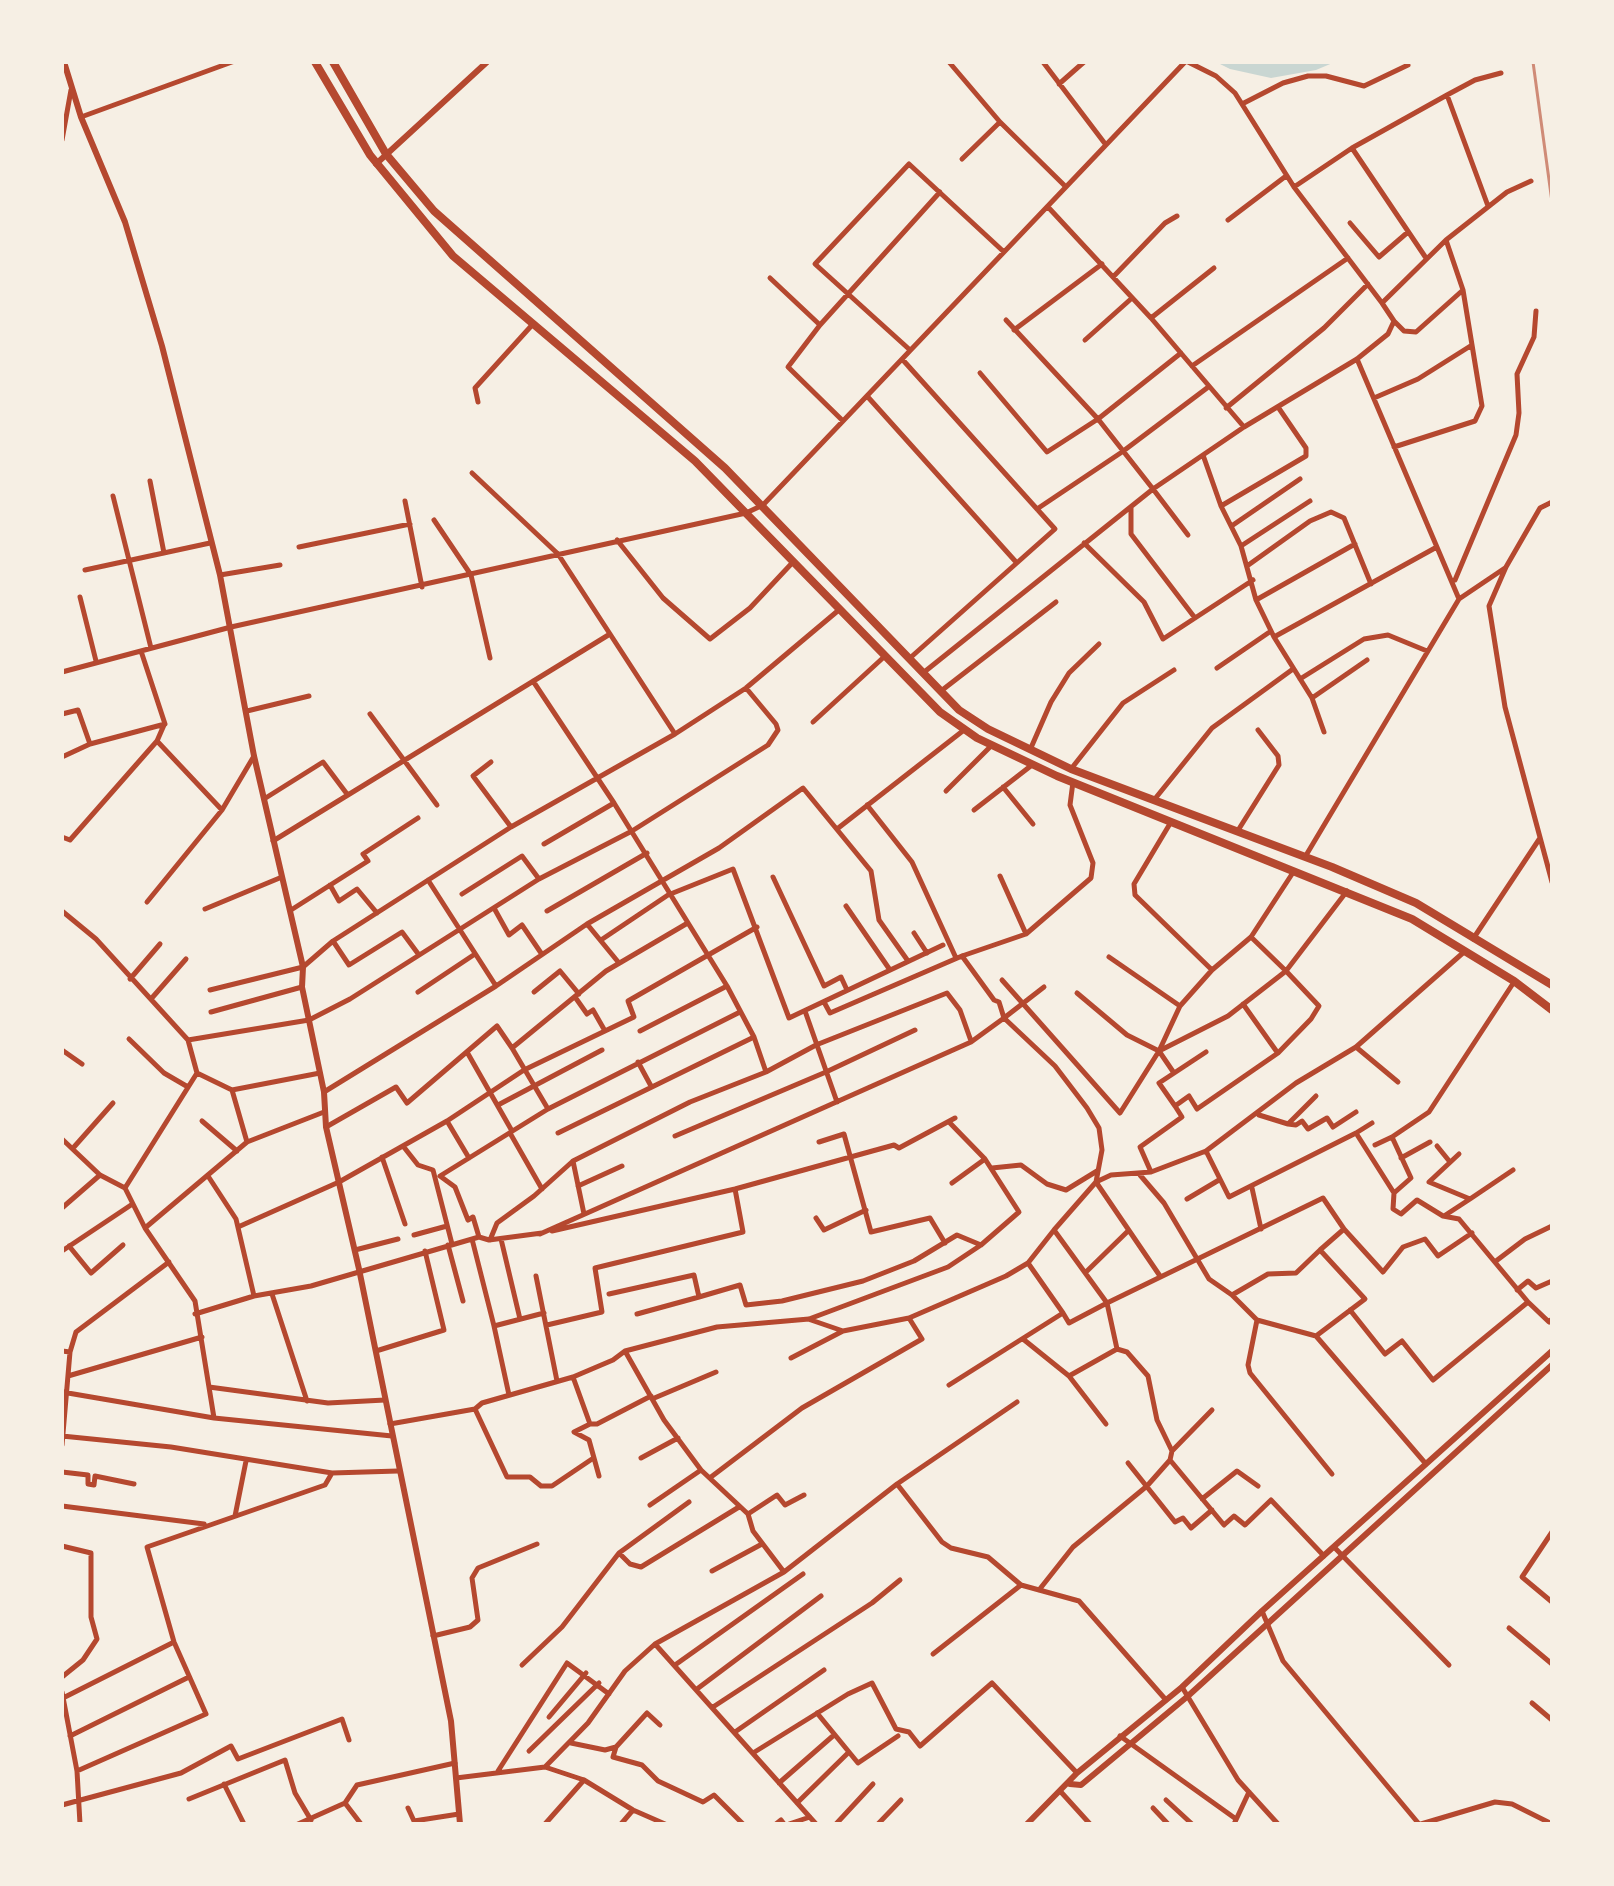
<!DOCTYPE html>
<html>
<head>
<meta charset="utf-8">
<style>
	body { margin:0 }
	#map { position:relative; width:1614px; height:1886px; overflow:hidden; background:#f6efe4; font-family:"Source Sans 3",sans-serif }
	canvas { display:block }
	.frame { position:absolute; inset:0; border:64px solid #f6efe4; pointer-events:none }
</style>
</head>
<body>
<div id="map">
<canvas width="1614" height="1886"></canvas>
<div class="frame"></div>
</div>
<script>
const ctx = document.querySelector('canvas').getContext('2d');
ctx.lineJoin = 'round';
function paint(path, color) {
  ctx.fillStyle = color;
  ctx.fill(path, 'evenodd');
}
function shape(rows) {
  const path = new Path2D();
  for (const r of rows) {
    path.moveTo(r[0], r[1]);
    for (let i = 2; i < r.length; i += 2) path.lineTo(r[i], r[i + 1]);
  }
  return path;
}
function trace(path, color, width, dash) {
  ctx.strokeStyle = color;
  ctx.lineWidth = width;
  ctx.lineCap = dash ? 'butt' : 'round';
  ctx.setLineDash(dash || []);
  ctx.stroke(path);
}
paint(shape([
	[1216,62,1335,62,1316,70,1271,78,1230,69]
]), '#c9d6d2');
trace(shape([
	[949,62,1000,122,1066,187],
	[1043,62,1106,145],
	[1188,62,1216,76,1235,93,1294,187,1382,303,1446,240,1507,192,1531,181],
	[1059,84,1084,62],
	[1447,95,1488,206],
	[1242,104,1283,83,1308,76,1326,76,1364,86,1408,65],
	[81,117,232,62],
	[62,140,71,90],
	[1352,148,1426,258],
	[962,159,1000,122],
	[1294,187,1352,148,1447,95,1475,80,1501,73],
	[1048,207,1151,318,1244,427],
	[1228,220,1286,176],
	[1350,223,1379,257,1408,232],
	[1113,277,1165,223,1177,216],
	[770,278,820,325,788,367,843,421],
	[1151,318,1214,268],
	[1395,322,1404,331,1416,332,1463,290],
	[820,325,940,192],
	[1014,330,1102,264],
	[1085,340,1132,298],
	[910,350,815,264,909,164,1004,252],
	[902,359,1055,529,910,658],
	[1192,366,1348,258],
	[980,373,1047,452,1098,419,1181,353],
	[867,396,1016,562],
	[1374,398,1418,379,1472,345],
	[478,402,475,388,533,324],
	[1226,408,1324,328,1368,284],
	[1394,447,1475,421,1482,406,1463,290,1446,240],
	[1203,455,1221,506,1241,546,1256,600,1274,637,1435,548],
	[472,473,558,554,675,734],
	[150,481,164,553],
	[113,496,151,648],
	[405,501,422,587],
	[1552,502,1540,508,1506,567,1489,606,1505,707,1552,882],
	[1221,506,1306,456,1306,448,1278,407],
	[1131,507,1131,534,1195,618],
	[1037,509,1122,452,1207,388],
	[434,520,471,575,490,658],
	[1233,525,1300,479],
	[1188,535,1153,489,1244,427,1357,359,1388,334,1394,321,1382,303],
	[617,540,663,598,710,639,750,608,793,562],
	[1084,543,1144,602,1163,639,1253,580],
	[1241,546,1310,501],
	[299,547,410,524],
	[1247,566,1310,521,1331,512,1344,518,1371,584],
	[85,570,210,543],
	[220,575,280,565],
	[1455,580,1516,435,1519,413,1517,374,1534,337,1536,311],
	[80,597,96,661],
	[1459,599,1505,568],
	[1256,600,1355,544],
	[1274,637,1312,698,1324,732],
	[1217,668,1271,631],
	[62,672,231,627,746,513,763,505,1185,62],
	[923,673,1153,489,1098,419,1006,320],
	[1300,679,1364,639,1388,635,1427,651],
	[533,681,614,803],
	[941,691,1056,602],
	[1312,698,1367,660],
	[247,711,309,696],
	[62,714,78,710,90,744],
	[370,714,437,805],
	[813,722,885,656],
	[157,741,222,810],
	[1030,750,1051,702,1069,673,1099,644],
	[62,757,90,744,165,724,141,651],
	[491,762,473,776,511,827],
	[1071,769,1123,703,1174,670],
	[1003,787,1033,824],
	[946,791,992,745],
	[264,799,323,762,347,794],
	[1154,800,1212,728,1293,669],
	[867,805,912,862,956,958],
	[974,810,1032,765],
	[1171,822,1134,884,1135,895,1212,970],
	[837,829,964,730],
	[1237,832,1279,765,1278,756,1258,730],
	[62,837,70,840,157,741,164,725],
	[273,841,610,634],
	[544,844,614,803,727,986,754,1037,766,1072],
	[1305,857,1459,599,1357,359],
	[1000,876,1026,934],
	[773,877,824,986,841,977,847,990],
	[428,880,496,986],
	[330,885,339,901,357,889,377,913],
	[462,894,522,856,539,879],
	[147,902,222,810,254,756],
	[846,906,890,970],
	[494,908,509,935,522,925,541,953],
	[205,909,282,877],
	[291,910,368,861,363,854,418,818],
	[62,911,96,939,188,1040,197,1073,232,1090,247,1142],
	[547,911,647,853],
	[587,924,619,963],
	[914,933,927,953],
	[1473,939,1540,838],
	[601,940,668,895,733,869,789,1018,943,945],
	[333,941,349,965,402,932,419,955],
	[962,956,994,1000,999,1002,1004,1018,1044,987],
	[1109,957,1180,1006],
	[130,979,160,944],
	[1002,980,1120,1113,1159,1051,1180,1006,1212,970,1251,937,1294,871],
	[210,990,303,967,333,941,511,827,675,734,746,688,840,609],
	[418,992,475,954],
	[534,992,560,971,579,994],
	[1077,993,1127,1035,1159,1051],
	[575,997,587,1014,593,1010,605,1031],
	[151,999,186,959],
	[824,1002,830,1013,962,956,1026,934,1091,878,1093,863,1070,805,1073,782],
	[1243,1004,1277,1052],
	[805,1011,837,1102],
	[211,1012,302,987],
	[640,1031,727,986],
	[129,1039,164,1073,188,1087],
	[188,1040,309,1020,350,999,539,879,632,831,768,745,778,730,776,724,746,688],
	[1356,1047,1398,1082],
	[512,1048,548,1109],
	[62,1050,82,1064],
	[467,1052,512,1131],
	[638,1062,651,1086],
	[1174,1073,1159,1051,1228,1016,1286,971,1251,937],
	[232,1090,320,1073],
	[324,1092,496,986,587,924,719,848,803,788,871,871,879,920,908,961],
	[498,1105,602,1050],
	[1175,1106,1159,1083,1206,1052],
	[1259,1115,1288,1124,1316,1096],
	[202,1121,237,1151],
	[447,1121,469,1158],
	[949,1122,985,1159],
	[1288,1124,1296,1125,1302,1121,1308,1129,1327,1118,1333,1127,1356,1112],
	[326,1127,396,1087,407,1103,497,1026,512,1048,606,971,686,924],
	[510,1133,542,1189],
	[558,1133,754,1037],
	[1356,1133,1372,1123],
	[675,1136,826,1072,915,1030],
	[1392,1137,1429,1112,1514,982],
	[62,1139,100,1175,125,1188,145,1228,195,1301,214,1418],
	[819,1142,844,1134,871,1232,930,1218,945,1243],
	[1375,1145,1392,1137,1411,1178,1394,1193],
	[403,1146,418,1165,433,1170,452,1244],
	[1437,1146,1450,1162],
	[74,1147,113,1103],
	[1206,1151,1229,1197,1356,1133,1394,1193,1393,1209,1401,1214,1417,1200,1443,1216,1459,1219,1528,1302,1433,1380,1402,1341,1385,1354,1350,1310],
	[382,1157,405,1224],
	[1401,1158,1430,1142],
	[573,1161,584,1214],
	[992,1168,1021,1165,1047,1184,1066,1190,1097,1171],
	[1151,1172,1140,1147,1182,1117,1175,1106,1189,1096,1197,1109,1278,1053,1311,1019,1319,1006,1286,971,1347,891],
	[1140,1175,1164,1203,1209,1279,1232,1295,1268,1274,1296,1273,1320,1250],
	[208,1176,236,1219,254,1296],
	[578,1186,622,1166],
	[125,1188,197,1073],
	[1252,1188,1261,1229],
	[1187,1199,1219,1180],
	[1470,1199,1513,1170],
	[62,1208,100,1175],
	[1444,1216,1470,1199,1429,1182,1459,1154],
	[816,1218,824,1230,866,1210],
	[238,1227,339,1182,447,1121,524,1070,634,1017,628,1001,757,927],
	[145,1228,247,1142,324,1112],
	[1344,1229,1383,1272,1403,1247,1425,1239,1438,1256,1472,1233],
	[552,1231,735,1189,894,1145,899,1148,955,1118],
	[540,1234,971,1042,1004,1018,1055,1066,1087,1108,1099,1128,1102,1150,1096,1182,1160,1276],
	[414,1235,447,1226],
	[479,1237,473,1217,468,1220,455,1187,440,1176,548,1109,740,1012],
	[472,1239,494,1326,544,1313],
	[501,1239,520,1319],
	[490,1240,497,1223,534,1196,573,1161,690,1102,766,1072,816,1045,947,993,960,1010,971,1041],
	[448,1245,463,1301],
	[69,1246,91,1273,123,1245],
	[355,1250,398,1239],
	[62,1251,131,1205],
	[1496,1261,1525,1239,1552,1226],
	[1028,1263,1063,1313],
	[1086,1272,1128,1231],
	[536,1276,557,1381],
	[1517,1290,1528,1281,1536,1288,1552,1281],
	[272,1294,307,1401],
	[609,1294,694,1275,699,1297,740,1285,746,1305,782,1301,863,1281,914,1261,957,1235,981,1245],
	[1232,1295,1257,1320,1316,1336],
	[1528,1302,1549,1322,1552,1319],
	[195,1314,254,1296,311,1286,479,1237,489,1240,542,1233],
	[637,1314,699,1297],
	[811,1320,843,1331,909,1318,1006,1276,1028,1263,1054,1230],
	[1257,1320,1248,1365,1250,1373,1332,1474],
	[547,1325,602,1312,595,1268,743,1232,735,1189],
	[494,1326,509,1395],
	[1023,1339,1069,1376,1117,1349,1127,1352,1148,1376,1157,1420,1172,1451,1170,1460,1224,1525,1234,1516,1245,1525,1271,1500,1324,1556],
	[1117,1349,1107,1303,1323,1198,1344,1229,1320,1250,1365,1299,1316,1336,1426,1464],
	[62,1351,70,1352],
	[376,1351,444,1330,425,1251],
	[625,1351,664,1420,701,1470,748,1514,753,1531,784,1572,655,1644,816,1824],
	[791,1358,843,1331],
	[68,1376,202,1337],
	[1069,1376,1106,1424],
	[573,1377,590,1424,574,1432,589,1440,599,1476],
	[949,1385,1063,1313,1069,1323,1107,1303,1054,1230,1096,1182,1111,1175,1151,1172,1206,1151,1296,1083,1356,1047,1464,952],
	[209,1387,328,1403,385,1400],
	[62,1392,214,1418,392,1436],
	[652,1399,716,1372],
	[390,1424,475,1409],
	[590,1424,597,1424,651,1396],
	[62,1436,171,1447,332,1473,398,1471],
	[62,1445,70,1352,76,1332,169,1262],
	[1172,1451,1212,1410],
	[641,1458,678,1438],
	[592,1459,552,1486,541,1486,530,1477,507,1477,475,1409,482,1403,573,1377,613,1360,625,1351,717,1327,809,1319,948,1267,981,1245,1019,1212,985,1159,952,1183],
	[1128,1463,1175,1522,1183,1518,1191,1528,1212,1510],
	[62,1472,88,1475,88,1484,94,1485,95,1476,134,1484],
	[711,1477,802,1408,922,1339,909,1318],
	[897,1484,942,1542,951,1548,988,1557,1021,1585,1079,1601,1166,1700],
	[1202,1499,1237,1471,1258,1486],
	[650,1505,701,1470],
	[62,1506,204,1524],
	[748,1514,777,1495,785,1505,804,1495],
	[235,1516,246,1461],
	[1552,1532,1522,1577,1552,1602],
	[62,1546,91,1553,91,1617,97,1639,83,1660,62,1677],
	[1335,1548,1449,1665],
	[619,1553,630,1564,641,1567,739,1507],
	[712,1571,762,1544],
	[784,1572,897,1484,1017,1402],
	[1039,1590,1073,1547,1147,1486,1170,1460],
	[1262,1611,1283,1661,1419,1824],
	[1509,1628,1552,1664],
	[433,1636,470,1627,478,1620,472,1578,478,1568,537,1544],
	[933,1654,1021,1585],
	[522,1665,562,1627,619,1553,689,1502],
	[675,1665,803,1574],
	[1182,1687,1238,1780,1278,1824],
	[697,1689,821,1596],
	[62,1692,77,1771,80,1824],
	[63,1698,174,1642],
	[1532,1703,1552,1720],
	[713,1707,872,1603,900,1580],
	[817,1713,858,1763,898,1736],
	[549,1717,586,1673],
	[735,1732,824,1670],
	[70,1736,189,1677],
	[1120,1736,1236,1819],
	[571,1743,605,1750,616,1747,647,1713,660,1725],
	[616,1747,613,1757,642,1765,658,1781,703,1802,714,1795,743,1824],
	[529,1751,599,1683],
	[753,1753,848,1694,872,1683,896,1729,909,1732,920,1746,992,1683,1077,1773],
	[545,1767,588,1723,625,1671,655,1644],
	[77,1771,206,1714,174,1642,147,1547,325,1485,332,1473],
	[498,1771,567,1663,609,1694],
	[456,1778,545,1767,584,1780,633,1810,665,1824],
	[779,1783,834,1735],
	[224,1784,244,1824],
	[1061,1792,1090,1824],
	[189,1799,285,1760,295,1793,311,1820],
	[1166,1800,1192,1824],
	[345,1803,361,1824],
	[797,1803,849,1752],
	[62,1805,181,1773,231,1746,238,1759,342,1719,349,1740],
	[408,1808,414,1821,459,1814],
	[1153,1808,1168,1824],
	[298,1824,345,1803,357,1785,455,1763],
	[545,1824,584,1780],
	[621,1824,633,1810],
	[776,1824,781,1820,784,1824],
	[789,1824,810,1817],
	[836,1824,873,1784],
	[878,1824,901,1800],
	[1234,1824,1249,1792],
	[1421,1824,1495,1802,1512,1804,1552,1824]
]), '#b5482f', 5);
trace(shape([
	[64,62,81,117,125,222,162,346,220,575,254,756,303,967,302,987,324,1092,326,1127,359,1269,451,1721,460,1824],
	[376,164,487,62],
	[1070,1784,1081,1785,1188,1696,1552,1365],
	[1027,1824,1077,1773,1182,1687,1262,1611,1552,1351]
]), '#b5482f', 6);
trace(shape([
	[315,62,370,155,453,256,695,461,940,712,977,738,1057,776,1412,919,1514,981,1552,1010],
	[333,62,386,154,434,211,725,468,959,710,988,729,1071,769,1332,867,1416,903,1552,985]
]), '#b5482f', 8);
trace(shape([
	[1533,62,1552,202]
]), '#cf8b77', 3);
</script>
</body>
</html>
